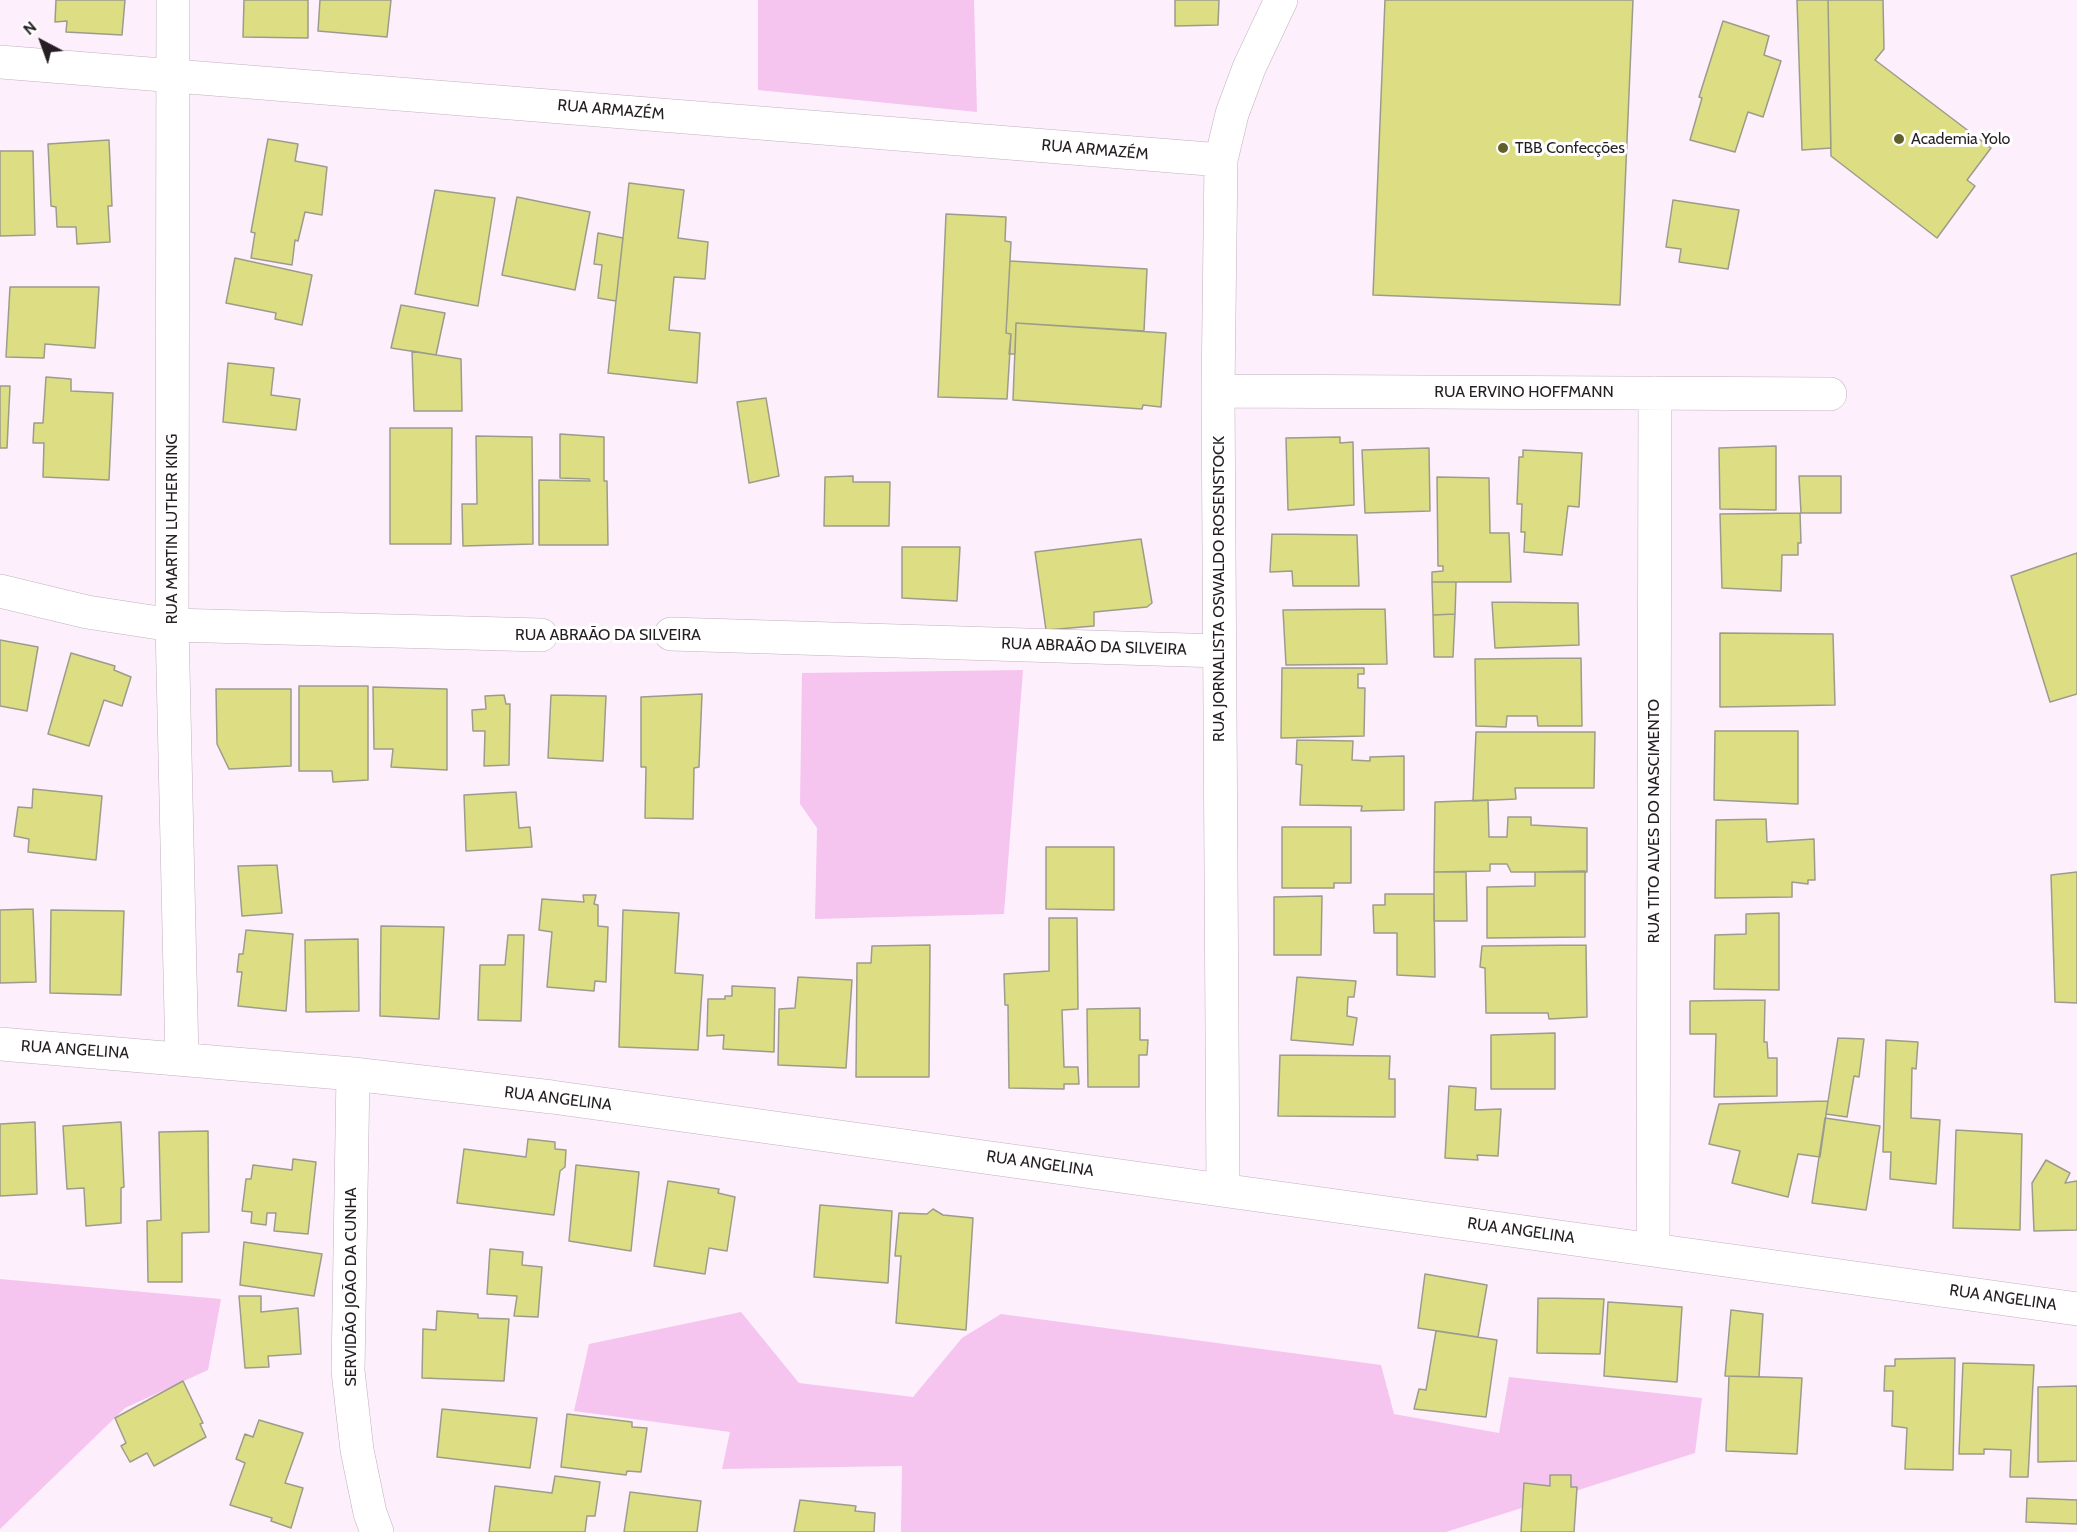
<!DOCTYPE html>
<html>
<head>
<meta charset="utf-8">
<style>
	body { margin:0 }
	#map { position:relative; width:2077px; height:1532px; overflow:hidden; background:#feeffc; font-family:Cabin,sans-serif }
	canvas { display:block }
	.north { position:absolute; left:12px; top:12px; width:60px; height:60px; -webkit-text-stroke:4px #fff; paint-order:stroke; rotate:319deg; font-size:16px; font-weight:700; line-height:24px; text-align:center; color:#251f24 }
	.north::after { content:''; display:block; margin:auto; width:21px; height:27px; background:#251f24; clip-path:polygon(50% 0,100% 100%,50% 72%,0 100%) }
</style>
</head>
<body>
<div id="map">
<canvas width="2077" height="1532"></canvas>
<div class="north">N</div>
</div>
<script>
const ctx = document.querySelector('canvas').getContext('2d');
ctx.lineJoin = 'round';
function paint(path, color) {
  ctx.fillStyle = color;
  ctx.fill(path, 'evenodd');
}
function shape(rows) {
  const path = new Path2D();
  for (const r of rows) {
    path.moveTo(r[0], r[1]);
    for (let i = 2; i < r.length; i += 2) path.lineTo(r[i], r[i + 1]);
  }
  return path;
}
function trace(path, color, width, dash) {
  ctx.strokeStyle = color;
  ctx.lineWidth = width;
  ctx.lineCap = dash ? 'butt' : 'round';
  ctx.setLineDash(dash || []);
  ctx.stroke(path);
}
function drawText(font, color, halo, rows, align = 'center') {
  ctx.font = font + ' Cabin,sans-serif';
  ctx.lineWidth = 6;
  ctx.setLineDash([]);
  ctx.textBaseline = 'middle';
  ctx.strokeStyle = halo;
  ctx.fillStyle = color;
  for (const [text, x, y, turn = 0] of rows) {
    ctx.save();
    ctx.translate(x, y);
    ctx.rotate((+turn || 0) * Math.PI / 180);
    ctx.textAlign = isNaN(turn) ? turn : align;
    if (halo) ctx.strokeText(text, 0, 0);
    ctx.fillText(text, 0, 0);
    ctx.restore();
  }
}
paint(shape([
	[758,0,974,0,977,112,758,90],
	[1023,670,1004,914,815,919,817,828,800,804,802,673],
	[0,1279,221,1299,208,1370,125,1408,0,1529],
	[741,1312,799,1383,913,1397,962,1338,1001,1314,1381,1365,1394,1414,1499,1433,1509,1377,1702,1398,1695,1453,1446,1532,901,1532,902,1466,722,1469,730,1432,574,1411,589,1344]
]), '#f5c5ef');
const building = shape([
	[56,0,125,0,122,35,66,32,67,21,55,22,56,0],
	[244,0,308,0,308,38,243,37,244,0],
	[320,0,391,0,387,37,318,31,320,0],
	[1175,0,1219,0,1218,25,1175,26,1175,0],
	[1385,0,1633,0,1620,305,1373,295,1385,0],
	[1797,0,1828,0,1831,148,1802,150,1797,0],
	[1828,0,1883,0,1884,49,1875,60,1991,148,1967,180,1975,186,1937,238,1831,156,1828,0],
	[1723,21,1769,36,1764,55,1781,61,1763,117,1748,112,1735,152,1690,140,1702,98,1699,97,1723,21],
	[268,139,298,144,295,161,327,167,322,215,305,212,298,241,295,240,292,265,251,258,255,233,251,232,268,139],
	[109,140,112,206,108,206,110,242,77,244,76,227,57,227,56,207,51,206,48,144,109,140],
	[0,151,33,151,35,235,0,236,0,151],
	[629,183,684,190,678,238,708,242,705,279,674,277,669,330,700,333,697,383,608,373,629,183],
	[435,190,495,198,478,306,415,294,435,190],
	[517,197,590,212,575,290,502,275,517,197],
	[1673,200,1739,210,1728,269,1679,262,1681,249,1666,247,1673,200],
	[946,214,1006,217,1005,241,1011,242,1006,333,1011,334,1007,399,938,397,946,214],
	[598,233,623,238,616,301,598,298,602,265,594,264,598,233],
	[235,258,312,275,302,325,275,319,276,313,226,303,235,258],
	[1010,261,1147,269,1144,331,1016,323,1015,354,1009,354,1011,334,1006,333,1010,261],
	[10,287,99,287,95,348,45,344,44,358,6,357,10,287],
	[401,305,445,313,436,355,391,348,401,305],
	[1016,323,1166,333,1161,407,1143,405,1142,409,1013,400,1016,323],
	[412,351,461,359,462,411,414,411,412,351],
	[228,363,274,368,271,395,300,399,296,430,223,422,228,363],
	[46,377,71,379,71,391,113,393,109,480,43,477,44,443,33,443,34,423,43,423,46,377],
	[0,386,10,386,7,448,0,448,0,386],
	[766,398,779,476,749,483,737,402,766,398],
	[390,428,452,428,451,544,390,544,390,428],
	[560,434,604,437,604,481,607,481,608,545,539,545,539,480,590,481,589,479,560,478,560,434],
	[476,436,532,437,533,544,463,546,462,504,477,504,476,436],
	[1340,437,1340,443,1353,442,1354,505,1288,510,1286,438,1340,437],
	[1776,446,1776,510,1720,509,1719,448,1776,446],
	[1429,448,1430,511,1365,513,1362,450,1429,448],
	[1523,450,1582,453,1579,507,1568,506,1562,555,1524,552,1525,532,1521,532,1522,504,1517,504,1519,457,1523,457,1523,450],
	[853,476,853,482,890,482,889,526,824,526,825,477,853,476],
	[1799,476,1841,476,1841,513,1801,513,1799,476],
	[1437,477,1489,478,1490,533,1509,533,1511,582,1432,582,1432,572,1443,571,1443,566,1438,566,1437,477],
	[1800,513,1801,543,1798,543,1798,555,1782,555,1781,591,1722,588,1720,514,1800,513],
	[1272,534,1357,535,1359,586,1293,586,1292,571,1270,572,1272,534],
	[1141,539,1152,603,1147,607,1094,612,1094,626,1046,630,1035,552,1141,539],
	[902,547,960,547,957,601,902,598,902,547],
	[2077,553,2077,694,2050,702,2011,576,2077,553],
	[1432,582,1456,582,1455,614,1433,615,1432,582],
	[1492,602,1578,603,1579,645,1495,648,1492,602],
	[1385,609,1387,664,1286,665,1283,610,1385,609],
	[1455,614,1453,657,1434,657,1433,615,1455,614],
	[1720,633,1833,634,1835,705,1720,707,1720,633],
	[0,640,38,647,27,711,0,706,0,640],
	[71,653,115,666,114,670,131,677,122,706,104,700,89,746,48,734,71,653],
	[1581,658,1582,726,1538,726,1537,716,1507,716,1506,727,1476,726,1475,659,1581,658],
	[1282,668,1364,668,1364,674,1358,674,1358,688,1365,688,1364,736,1281,738,1282,668],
	[299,686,368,686,368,780,333,782,332,771,299,771,299,686],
	[373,687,447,689,447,770,391,767,393,749,374,749,373,687],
	[216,689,291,689,291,766,229,769,217,744,216,689],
	[702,694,699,767,694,768,693,819,645,818,646,767,641,767,641,697,702,694],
	[504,695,506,704,510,704,509,765,484,766,485,731,473,731,472,710,486,709,485,696,504,695],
	[551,695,606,696,603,761,548,758,551,695],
	[1715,731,1798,731,1798,804,1714,800,1715,731],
	[1476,732,1595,732,1594,788,1515,788,1516,799,1473,801,1476,732],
	[1297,740,1353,741,1352,760,1370,761,1370,757,1404,756,1404,810,1361,811,1362,806,1300,805,1302,765,1296,764,1297,740],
	[33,789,102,796,96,860,28,852,29,839,14,836,18,807,32,808,33,789],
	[516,792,519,828,530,827,532,847,466,851,464,795,516,792],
	[1488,800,1489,837,1507,837,1508,817,1531,817,1531,825,1587,828,1587,872,1511,872,1507,864,1490,864,1490,871,1434,872,1435,802,1488,800],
	[1766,819,1767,842,1814,839,1815,880,1808,880,1808,884,1792,882,1792,897,1715,898,1716,820,1766,819],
	[1282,827,1351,827,1351,883,1334,883,1334,888,1282,888,1282,827],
	[1046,847,1114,847,1114,910,1046,909,1046,847],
	[277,865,282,913,242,916,238,866,277,865],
	[1585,871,1585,937,1487,938,1487,887,1535,886,1535,872,1585,871],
	[1434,872,1466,872,1467,921,1434,921,1434,872],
	[2077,872,2077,1003,2055,1002,2051,875,2077,872],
	[1385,894,1434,894,1435,977,1397,975,1397,933,1374,933,1373,905,1385,905,1385,894],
	[583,895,596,895,594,904,598,905,598,926,608,927,606,982,595,981,594,991,547,987,552,932,539,930,542,899,584,902,583,895],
	[1322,896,1321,955,1274,955,1274,897,1322,896],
	[33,909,36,982,0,983,0,910,33,909],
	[51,910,124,911,121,995,50,993,51,910],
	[623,910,679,913,675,973,703,975,698,1050,619,1047,623,910],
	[1779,913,1779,990,1714,989,1715,935,1746,934,1746,914,1779,913],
	[1049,918,1077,918,1078,1009,1062,1010,1064,1067,1078,1067,1079,1084,1064,1084,1064,1089,1009,1088,1008,1005,1005,1005,1004,974,1049,971,1049,918],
	[381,926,444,927,439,1019,380,1016,381,926],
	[246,930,293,934,286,1011,238,1006,242,972,237,972,239,954,243,954,246,930],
	[508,935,524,935,521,1021,478,1020,480,965,505,965,508,935],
	[358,939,359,1011,306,1012,305,940,358,939],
	[930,945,929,1077,856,1077,857,963,871,963,872,946,930,945],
	[1586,945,1587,1017,1549,1019,1548,1013,1486,1013,1485,968,1480,967,1482,946,1586,945],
	[798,977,852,980,846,1068,778,1065,779,1009,795,1008,798,977],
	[1297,977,1356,981,1354,997,1348,997,1347,1016,1357,1018,1353,1045,1291,1040,1297,977],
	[732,986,775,988,774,1052,723,1049,724,1035,707,1036,708,999,725,999,725,996,732,996,732,986],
	[1765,1000,1764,1042,1767,1042,1768,1058,1777,1058,1777,1096,1714,1097,1716,1034,1690,1034,1690,1001,1765,1000],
	[1140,1008,1140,1040,1148,1040,1147,1055,1139,1055,1139,1087,1088,1087,1087,1009,1140,1008],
	[1555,1033,1555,1089,1491,1089,1491,1035,1555,1033],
	[1838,1038,1864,1039,1859,1077,1854,1076,1847,1117,1826,1114,1838,1038],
	[1886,1040,1918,1042,1916,1069,1912,1068,1911,1118,1940,1120,1936,1184,1890,1179,1891,1152,1883,1152,1886,1040],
	[1280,1055,1390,1056,1389,1079,1395,1079,1395,1117,1278,1116,1280,1055],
	[1449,1086,1476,1088,1475,1110,1501,1109,1498,1156,1477,1155,1478,1160,1445,1158,1449,1086],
	[1828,1101,1820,1157,1798,1154,1788,1197,1732,1183,1740,1151,1709,1144,1719,1104,1828,1101],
	[1825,1118,1880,1126,1866,1210,1812,1203,1825,1118],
	[35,1122,37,1194,0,1196,0,1124,35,1122],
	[121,1122,124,1187,121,1188,121,1223,86,1226,84,1188,67,1189,63,1126,121,1122],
	[1956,1130,2022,1134,2020,1230,1953,1228,1956,1130],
	[208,1131,209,1232,182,1233,182,1282,148,1282,147,1221,161,1220,159,1132,208,1131],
	[528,1139,555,1142,555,1149,566,1150,565,1167,560,1171,554,1215,457,1203,464,1149,526,1157,528,1139],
	[293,1159,316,1162,308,1234,274,1231,276,1213,267,1213,266,1225,251,1223,252,1212,242,1211,246,1179,251,1179,253,1165,292,1170,293,1159],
	[2046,1160,2070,1173,2065,1183,2077,1181,2077,1230,2034,1231,2032,1183,2046,1160],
	[576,1165,639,1172,631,1251,569,1241,576,1165],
	[668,1181,719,1189,718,1193,735,1197,727,1251,709,1248,705,1274,654,1266,668,1181],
	[820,1205,892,1211,888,1283,814,1277,820,1205],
	[933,1209,943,1215,973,1218,966,1330,896,1323,901,1256,895,1256,899,1213,927,1214,933,1209],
	[244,1242,322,1254,314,1296,240,1285,244,1242],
	[490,1249,523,1252,522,1265,542,1267,538,1317,514,1316,517,1296,487,1294,490,1249],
	[1425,1274,1487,1285,1478,1337,1418,1328,1425,1274],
	[239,1296,261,1296,261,1312,298,1308,301,1354,268,1356,269,1367,245,1368,239,1296],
	[1538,1298,1604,1299,1600,1354,1537,1353,1538,1298],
	[1608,1302,1682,1307,1677,1382,1604,1376,1608,1302],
	[1731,1310,1763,1314,1759,1377,1725,1376,1731,1310],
	[437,1311,478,1314,478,1318,509,1319,504,1381,422,1378,423,1329,436,1330,437,1311],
	[1436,1331,1497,1340,1486,1417,1414,1409,1419,1389,1426,1390,1436,1331],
	[1955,1358,1953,1470,1905,1469,1907,1428,1892,1426,1893,1391,1884,1391,1885,1366,1895,1366,1895,1359,1955,1358],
	[1963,1363,2034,1365,2028,1477,2010,1477,2011,1450,1984,1449,1984,1454,1959,1454,1963,1363],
	[1729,1376,1802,1378,1797,1454,1726,1451,1729,1376],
	[183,1381,203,1423,200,1424,206,1437,154,1466,147,1453,130,1462,121,1446,126,1443,115,1418,183,1381],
	[2077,1386,2077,1461,2038,1462,2038,1387,2077,1386],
	[442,1409,537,1418,530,1468,437,1457,442,1409],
	[567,1414,632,1422,632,1427,647,1428,641,1472,627,1471,626,1475,561,1467,567,1414],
	[259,1420,303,1433,285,1483,303,1488,291,1528,271,1521,272,1518,230,1505,245,1463,236,1459,245,1434,253,1437,259,1420],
	[1550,1475,1571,1475,1571,1487,1577,1487,1574,1532,1521,1532,1524,1483,1550,1486,1550,1475],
	[555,1476,600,1482,595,1516,587,1516,585,1532,489,1532,495,1486,552,1493,555,1476],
	[630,1492,701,1501,697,1532,624,1532,630,1492],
	[2027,1498,2077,1500,2077,1524,2026,1522,2027,1498],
	[800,1500,856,1506,855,1511,875,1513,874,1532,794,1532,800,1500]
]);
paint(building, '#ddde84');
trace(building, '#9c9c8c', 1.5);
const minor = shape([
	[173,0,172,625,182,1059],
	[0,62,1221,160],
	[1218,391,1830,394],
	[0,591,87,612,172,625,541,635],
	[671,634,1220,651],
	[0,1044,353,1074,552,1097,2077,1309],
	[353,1074,348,1371,357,1450,370,1513,377,1532],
	[1223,1190,1218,391,1221,160,1232,114,1249,68,1281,0],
	[1653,1250,1655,393]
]);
trace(minor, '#c0b1be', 34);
trace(shape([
	[578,635,634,635]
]), '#b9adb8', 4, [3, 4.5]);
trace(minor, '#fff', 33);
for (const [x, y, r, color] of [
	[1899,139,6,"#60602d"],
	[1503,148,6,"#60602d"]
]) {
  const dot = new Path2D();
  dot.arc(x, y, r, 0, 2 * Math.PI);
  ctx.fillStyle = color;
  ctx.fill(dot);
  trace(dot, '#fff', 2);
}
drawText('16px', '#251f24', '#fff', [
	["RUA ARMAZÉM",611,110,5],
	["RUA ARMAZÉM",1095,150,5],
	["RUA ERVINO HOFFMANN",1524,392],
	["RUA MARTIN LUTHER KING",172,529,-90],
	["RUA JORNALISTA OSWALDO ROSENSTOCK",1219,589,-90],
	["RUA ABRAÃO DA SILVEIRA",608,635],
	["RUA ABRAÃO DA SILVEIRA",1094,647,2],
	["RUA TITO ALVES DO NASCIMENTO",1654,821,-90],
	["RUA ANGELINA",75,1050,4],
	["RUA ANGELINA",558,1099,7],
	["RUA ANGELINA",1040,1164,8],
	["RUA ANGELINA",1521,1231,8],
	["SERVIDÃO JOÃO DA CUNHA",351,1287,-90],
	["RUA ANGELINA",2003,1298,8]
]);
drawText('16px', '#251f24', '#fff', [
	["Academia Yolo",1911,139],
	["TBB Confecções",1515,148]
], 'left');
</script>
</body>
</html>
